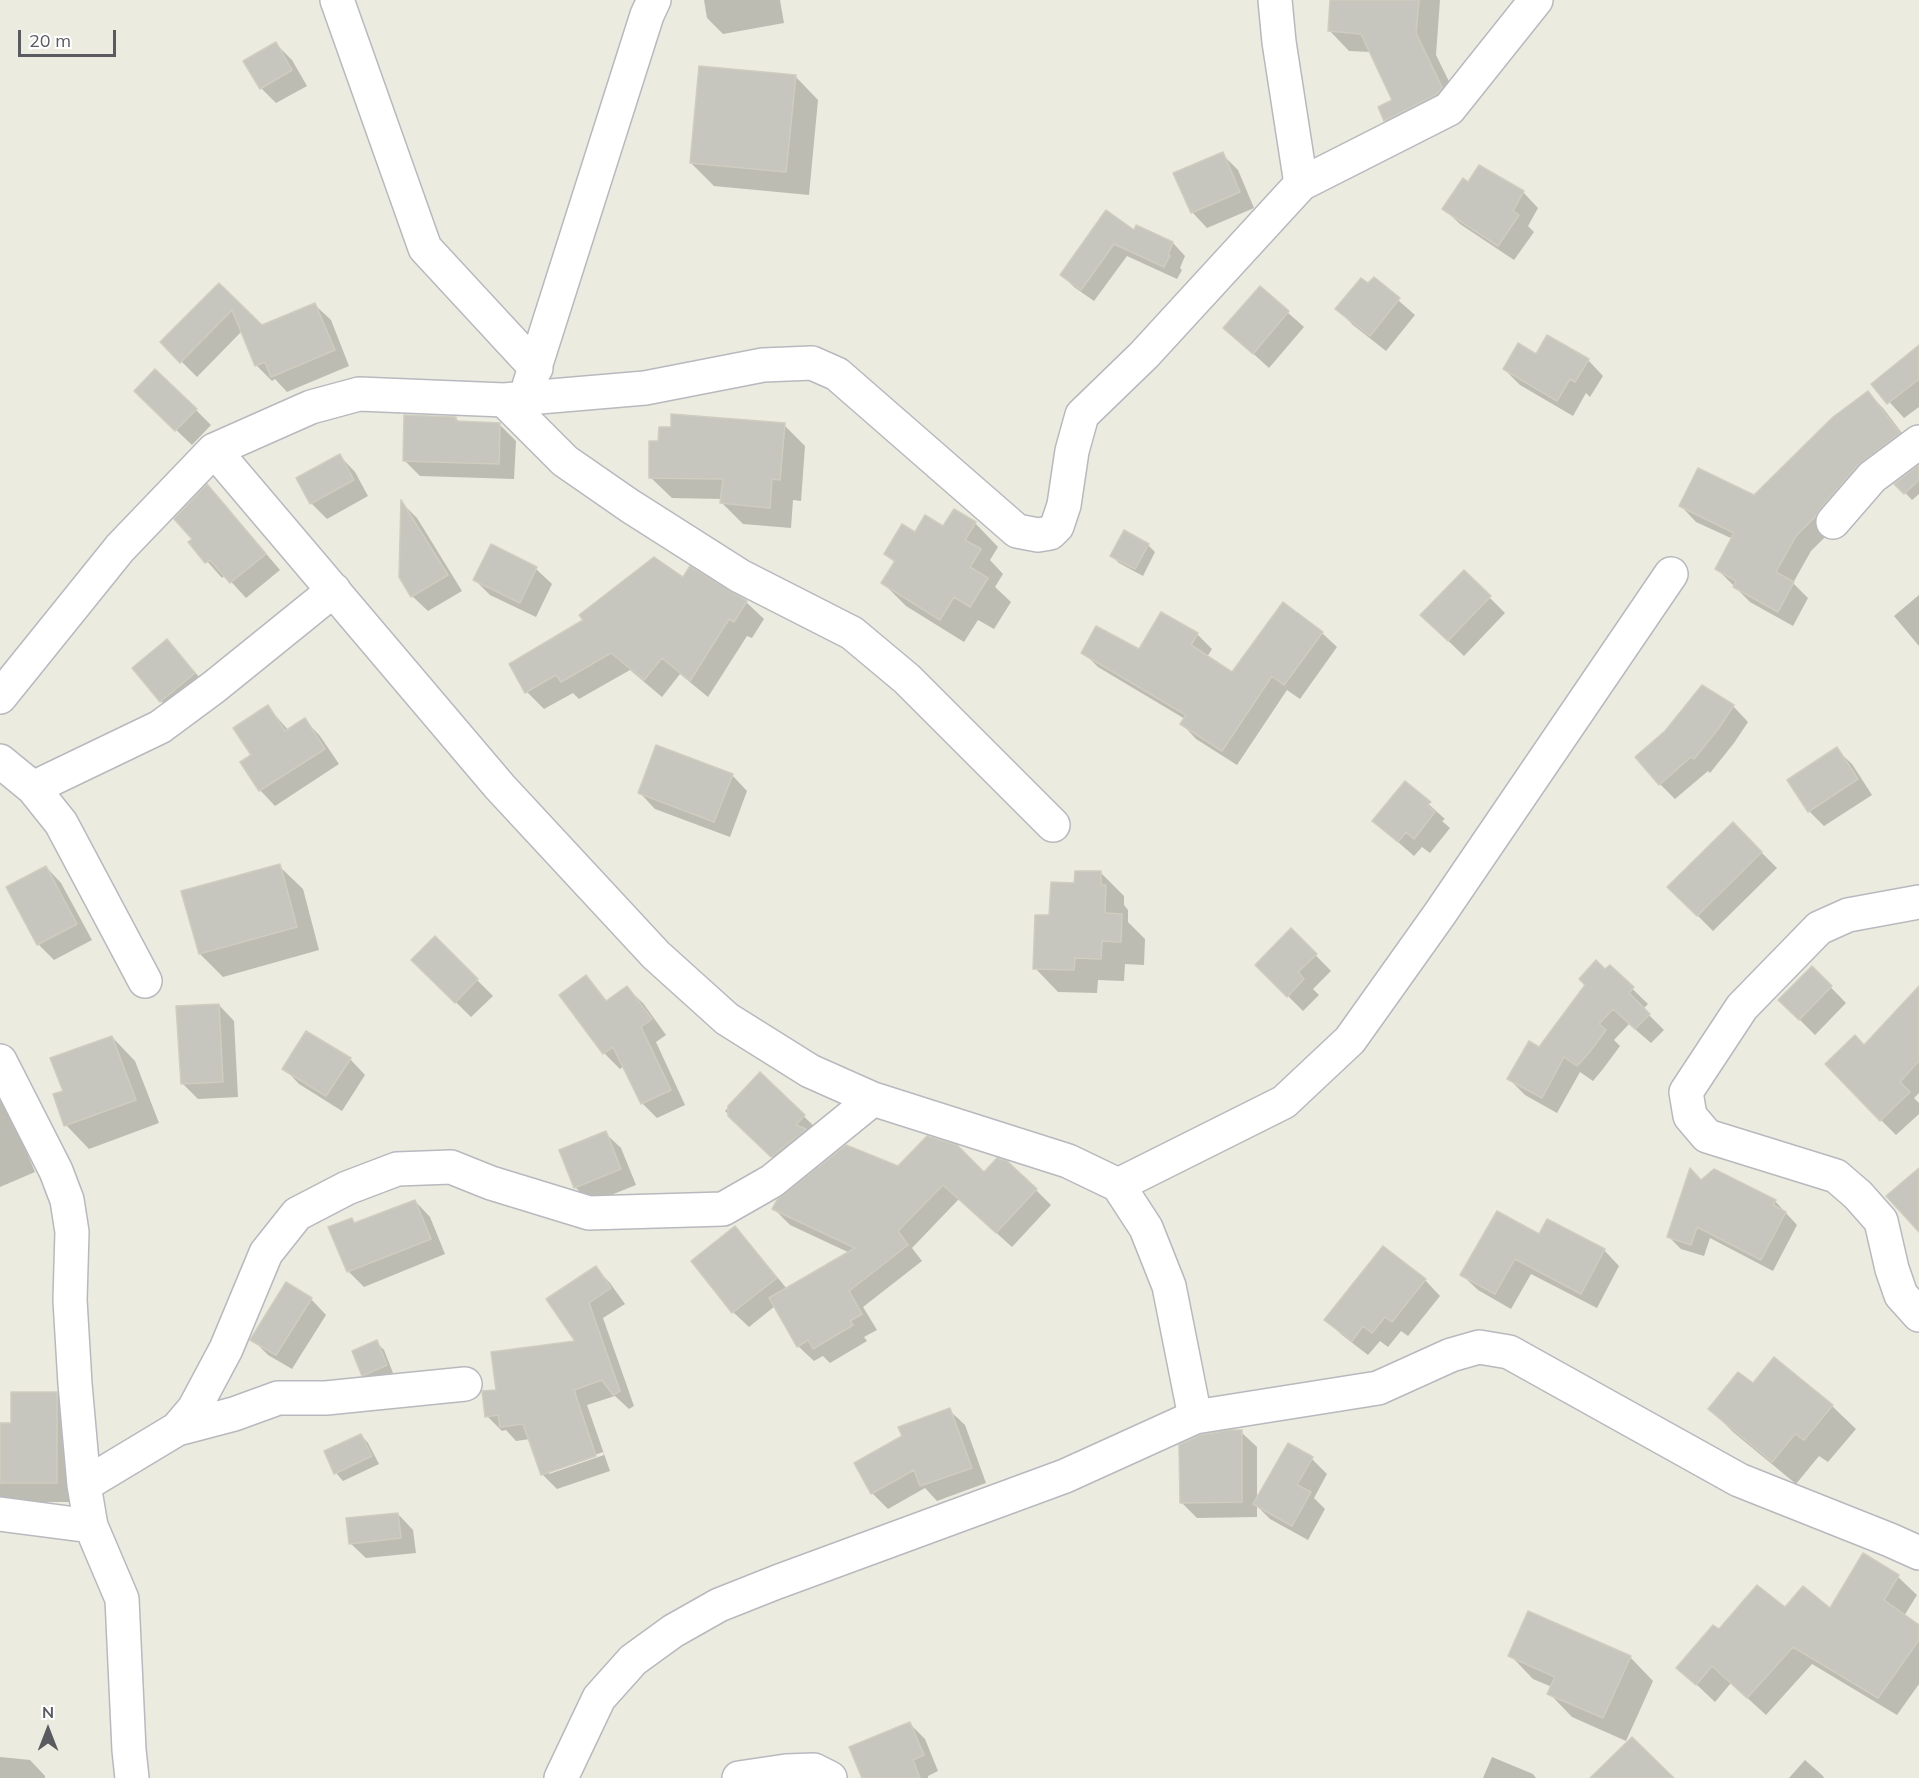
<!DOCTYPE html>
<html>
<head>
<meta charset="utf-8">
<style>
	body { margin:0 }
	#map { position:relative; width:1919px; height:1778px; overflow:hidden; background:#ebebe0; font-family:Mulish,sans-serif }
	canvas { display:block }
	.north { position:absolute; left:18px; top:1700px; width:60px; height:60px; -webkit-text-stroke:4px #fff; paint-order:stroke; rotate:0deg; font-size:16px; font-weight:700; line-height:24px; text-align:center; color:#595b60 }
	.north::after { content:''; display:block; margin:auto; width:21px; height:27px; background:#595b60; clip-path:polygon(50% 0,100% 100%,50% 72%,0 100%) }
	.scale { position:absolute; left:18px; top:30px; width:98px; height:27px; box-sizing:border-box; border:3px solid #595b60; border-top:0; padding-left:8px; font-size:18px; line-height:21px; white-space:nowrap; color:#595b60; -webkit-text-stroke:4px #fff; paint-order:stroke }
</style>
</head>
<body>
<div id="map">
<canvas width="1919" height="1778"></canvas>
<div class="north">N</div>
<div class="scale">20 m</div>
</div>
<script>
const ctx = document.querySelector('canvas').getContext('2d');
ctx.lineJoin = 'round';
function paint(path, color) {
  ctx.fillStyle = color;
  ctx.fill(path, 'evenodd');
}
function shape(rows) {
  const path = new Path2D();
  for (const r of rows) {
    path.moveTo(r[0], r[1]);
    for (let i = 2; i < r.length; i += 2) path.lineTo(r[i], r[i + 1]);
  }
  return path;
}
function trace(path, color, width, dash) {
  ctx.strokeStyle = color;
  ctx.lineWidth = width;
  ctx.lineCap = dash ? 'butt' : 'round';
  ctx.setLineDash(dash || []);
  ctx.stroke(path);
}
paint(shape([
	[704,0,780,0,784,23,723,34,707,18],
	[1332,0,1440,0,1436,55,1462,108,1405,140,1385,120,1394,100,1371,52,1349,51,1329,30],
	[276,44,292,60,307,86,276,103,261,88],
	[795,76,818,100,809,195,714,186,691,163],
	[1222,154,1238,170,1254,208,1207,228,1192,212],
	[1469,184,1523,192,1538,208,1528,226,1534,232,1514,260,1460,224,1444,209],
	[1106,212,1134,232,1137,227,1173,243,1185,256,1180,268,1182,270,1177,279,1127,256,1094,301,1074,287,1062,275],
	[1374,279,1415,315,1386,351,1353,325,1337,309,1369,285],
	[219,285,262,327,315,305,331,320,349,366,287,392,275,379,272,381,256,365,242,331,197,377,162,342],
	[1260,288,1304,327,1269,368,1225,328],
	[1919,350,1919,407,1904,418,1873,384],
	[1537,356,1588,360,1603,376,1590,397,1586,393,1573,416,1520,385,1504,369],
	[1868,393,1883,408,1914,449,1811,551,1793,583,1808,598,1793,626,1750,602,1717,569,1733,539,1696,522,1681,506,1754,497],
	[151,406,196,410,211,425,192,445],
	[455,418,460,422,501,426,516,441,514,479,420,476,404,460],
	[784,425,805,446,801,501,793,500,791,528,743,524,722,503,722,499,672,498,650,477],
	[340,456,355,472,368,496,327,519,311,503,298,479],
	[1919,467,1919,494,1912,500,1897,484],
	[222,502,280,570,246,598,225,575,222,578,190,542],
	[403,504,417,518,462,591,428,611,412,596],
	[975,523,998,547,990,560,1003,574,995,587,1011,602,994,629,978,620,964,642,906,606,883,583,895,563,886,553,915,534],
	[1148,545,1155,552,1143,576,1119,563,1112,556],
	[536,569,552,584,536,617,490,595,475,580],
	[1464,572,1505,613,1464,656,1438,631],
	[683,579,746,602,764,619,752,638,747,636,708,697,680,674,662,697,630,670,579,699,573,693,544,709,527,692],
	[1919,595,1919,646,1894,616],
	[1322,633,1337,647,1300,699,1287,690,1237,765,1196,739,1182,724,1185,719,1098,667,1083,652,1139,651,1197,634,1212,649,1207,657,1232,674],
	[167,641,210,689,177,716,161,701],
	[1733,706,1748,722,1734,743,1710,773,1708,771,1675,799,1660,784],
	[268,707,289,731,305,720,320,736,339,764,275,806,260,790,253,755],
	[1836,749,1852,764,1872,795,1824,826,1809,811],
	[732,775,747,791,730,837,655,809,640,793],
	[1405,783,1445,819,1442,821,1450,828,1430,853,1422,847,1414,856,1374,821],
	[1733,824,1777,868,1713,931,1669,887],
	[279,866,303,889,319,950,223,977,200,954],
	[46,867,61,883,92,940,54,960,38,944],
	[1101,873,1124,896,1124,905,1128,910,1128,922,1145,939,1144,965,1125,964,1124,981,1098,980,1097,993,1058,992,1035,968,1051,917],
	[1291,930,1331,971,1313,989,1319,995,1303,1011,1257,965],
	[435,938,493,996,471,1017,413,960],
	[1610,967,1648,1004,1643,1009,1664,1030,1651,1043,1629,1024,1614,1040,1620,1046,1603,1069,1593,1081,1580,1072,1557,1113,1525,1095,1509,1079,1540,1049],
	[1812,968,1846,1003,1815,1035,1780,1000],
	[586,977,608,1002,627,988,643,1003,666,1035,656,1042,685,1105,657,1118,642,1103,624,1066,620,1069,605,1054,561,995],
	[1919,988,1919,1093,1914,1098,1919,1103,1919,1114,1896,1135,1881,1120,1865,1047],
	[219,1005,234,1021,238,1097,198,1099,182,1083],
	[112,1037,135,1061,159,1123,89,1149,66,1125,65,1092],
	[350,1059,365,1075,342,1111,299,1084,284,1068],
	[760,1074,820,1132,788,1172,725,1111],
	[0,1089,35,1172,0,1187],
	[605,1133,621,1148,636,1185,591,1203,575,1187,560,1151],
	[898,1168,984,1174,1036,1190,1051,1205,1012,1247,959,1199,912,1248,922,1261,863,1307,877,1330,864,1337,867,1341,830,1363,823,1356,814,1361,798,1346,775,1306,749,1327,733,1312,735,1228,750,1244,787,1289,850,1253,790,1225,774,1209],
	[1702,1182,1775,1201,1797,1225,1773,1271,1710,1238,1704,1256,1681,1249,1669,1237],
	[415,1201,430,1217,445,1254,364,1287,348,1271,351,1219,356,1224],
	[1539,1236,1604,1250,1619,1266,1597,1308,1531,1274,1511,1309,1478,1290,1462,1275],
	[1384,1248,1425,1280,1440,1296,1408,1336,1401,1331,1388,1347,1380,1341,1368,1355,1342,1335,1326,1320],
	[596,1268,610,1283,625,1304,603,1318,634,1406,629,1409,615,1396,587,1405,610,1471,557,1489,542,1474,530,1439,516,1441,506,1430,502,1431,487,1416,497,1391,578,1342],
	[603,1452,604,1455,549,1474,549,1471],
	[311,1299,326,1315,292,1369,268,1355,252,1339],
	[376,1342,384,1350,393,1373,371,1382,363,1375],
	[1774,1359,1832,1406,1856,1429,1828,1462,1819,1456,1796,1484,1733,1432,1710,1409,1753,1385],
	[56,1394,75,1413,75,1502,0,1502,0,1425,12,1425],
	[949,1410,965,1425,986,1483,937,1501,925,1488,888,1509,872,1493],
	[1241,1432,1257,1447,1257,1501,1312,1459,1327,1474,1314,1498,1325,1509,1308,1540,1270,1519,1257,1506,1257,1517,1197,1518,1181,1502],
	[361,1435,368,1443,379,1464,343,1481,336,1473,326,1452],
	[398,1514,413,1530,416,1553,366,1558,350,1543],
	[1864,1555,1898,1577,1917,1595,1904,1616,1919,1627,1919,1684,1897,1715,1812,1664,1766,1715,1731,1683,1715,1702,1678,1667,1719,1632,1785,1610,1830,1610],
	[1510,1655,1630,1657,1653,1681,1626,1741,1572,1717,1549,1693,1552,1687,1533,1679],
	[909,1723,925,1739,938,1771,928,1776,928,1778,864,1778],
	[0,1757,30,1760,45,1776,45,1778,0,1778],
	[1492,1757,1533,1774,1536,1778,1483,1778],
	[1805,1760,1823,1776,1824,1778,1789,1778]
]), '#0003');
const building = shape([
	[1330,0,1419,0,1416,33,1442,87,1437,94,1384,121,1378,107,1392,100,1361,34,1328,31,1330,0],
	[276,42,292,70,260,89,243,61,276,42],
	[699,66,796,75,786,172,690,163,699,66],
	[1223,152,1240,192,1191,213,1173,173,1223,152],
	[1479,165,1524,191,1513,211,1519,215,1498,246,1442,209,1463,178,1468,182,1479,165],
	[1106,210,1134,230,1136,225,1173,242,1168,255,1170,256,1164,267,1114,244,1081,290,1060,275,1106,210],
	[1374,277,1400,298,1370,336,1335,309,1361,278,1368,283,1374,277],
	[219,283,262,325,315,303,335,350,271,377,265,362,255,366,232,310,180,363,160,342,219,283],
	[1260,286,1289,311,1253,354,1223,328,1260,286],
	[1547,335,1589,359,1575,382,1570,379,1557,401,1503,369,1518,343,1536,354,1547,335],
	[1919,345,1919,379,1887,404,1871,384,1919,345],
	[155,369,197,409,175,431,134,391,155,369],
	[1868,391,1900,433,1858,465,1819,510,1815,517,1796,536,1776,572,1794,582,1778,612,1733,587,1736,581,1715,569,1734,533,1679,506,1698,468,1754,495,1833,417,1868,391],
	[671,414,785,423,780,480,772,479,770,508,720,503,723,479,649,478,649,441,658,441,659,427,671,427,671,414],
	[404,415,456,417,456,421,500,423,499,464,403,461,404,415],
	[340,454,354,480,310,504,296,478,340,454],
	[1919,465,1919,480,1904,494,1894,484,1919,465],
	[207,484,266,554,230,583,210,560,205,563,188,542,192,539,174,519,207,484],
	[401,500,448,575,411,597,399,577,401,500],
	[954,509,976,522,965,540,981,549,970,567,988,578,970,607,954,597,940,620,881,583,895,561,884,554,902,524,915,532,925,515,943,526,954,509],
	[1124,530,1149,544,1135,569,1110,556,1124,530],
	[491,544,537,567,520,603,473,580,491,544],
	[654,557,683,577,690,566,747,601,734,622,729,619,690,681,662,658,644,680,611,653,561,682,556,675,525,693,509,664,583,620,579,615,654,557],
	[1464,570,1491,596,1448,641,1420,615,1464,570],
	[1283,602,1323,632,1284,685,1272,676,1222,751,1180,724,1186,715,1081,653,1096,626,1139,649,1161,612,1198,633,1191,645,1232,672,1283,602],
	[167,639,195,673,160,702,132,668,167,639],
	[1702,685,1734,705,1719,728,1694,759,1691,757,1659,785,1635,757,1665,731,1702,685],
	[268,705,285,731,305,718,325,749,259,791,240,762,251,755,233,728,268,705],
	[656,745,733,774,714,822,638,793,656,745],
	[1837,747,1858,779,1808,812,1787,780,1837,747],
	[1405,781,1431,802,1427,805,1435,812,1414,839,1406,832,1398,842,1372,821,1405,781],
	[1733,822,1762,852,1697,916,1667,887,1733,822],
	[280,864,297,927,199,954,181,891,280,864],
	[46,866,77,924,37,945,6,887,46,866],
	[1075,871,1101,871,1101,885,1106,885,1105,913,1122,914,1121,942,1102,941,1101,959,1075,958,1074,970,1033,969,1035,915,1049,915,1051,882,1074,883,1075,871],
	[1291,928,1317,954,1298,972,1304,979,1287,997,1255,965,1291,928],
	[435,936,478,979,455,1003,411,960,435,936],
	[1596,960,1605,969,1610,965,1634,987,1629,993,1650,1014,1635,1029,1613,1009,1599,1024,1606,1030,1588,1054,1577,1066,1564,1057,1542,1098,1507,1079,1529,1041,1539,1047,1585,985,1579,979,1596,960],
	[1812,966,1832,986,1799,1020,1778,1000,1812,966],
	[586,975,606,1001,627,986,652,1019,641,1027,671,1090,641,1104,613,1047,603,1054,559,995,586,975],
	[1919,986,1919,1061,1900,1082,1910,1092,1880,1121,1825,1064,1855,1035,1864,1045,1919,986],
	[219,1004,223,1082,181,1084,176,1006,219,1004],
	[306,1031,351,1058,326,1096,282,1069,306,1031],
	[112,1036,136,1100,64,1126,53,1094,63,1091,50,1058,112,1036],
	[760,1072,805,1115,796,1125,806,1129,771,1157,728,1116,728,1106,760,1072],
	[606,1131,621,1169,574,1188,559,1150,606,1131],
	[927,1136,957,1145,984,1172,997,1158,1007,1161,1037,1189,996,1233,943,1185,898,1231,908,1245,849,1291,862,1314,850,1321,853,1325,813,1349,808,1340,797,1347,769,1298,855,1248,772,1209,777,1200,846,1145,898,1166,927,1136],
	[1690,1168,1701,1180,1714,1169,1776,1200,1773,1205,1786,1212,1761,1260,1697,1227,1691,1245,1667,1237,1690,1168],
	[1919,1168,1919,1232,1886,1196,1919,1168],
	[415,1200,431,1239,347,1272,328,1227,352,1218,354,1223,415,1200],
	[1497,1211,1539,1234,1547,1219,1605,1249,1581,1294,1515,1259,1495,1294,1460,1275,1497,1211],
	[735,1226,777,1278,732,1313,691,1261,735,1226],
	[1383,1246,1426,1279,1392,1322,1385,1317,1372,1333,1363,1326,1352,1341,1324,1320,1383,1246],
	[596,1266,611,1288,589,1303,620,1391,613,1395,602,1380,574,1390,596,1456,541,1475,523,1424,500,1427,498,1415,485,1417,482,1391,496,1390,491,1352,575,1341,546,1299,596,1266],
	[286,1282,312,1298,276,1355,250,1340,286,1282],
	[377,1340,387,1365,362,1376,352,1351,377,1340],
	[1774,1357,1833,1405,1804,1440,1795,1434,1772,1462,1708,1409,1738,1372,1753,1383,1774,1357],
	[11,1392,57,1392,57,1483,0,1483,0,1423,11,1423,11,1392],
	[950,1408,972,1468,920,1486,914,1470,871,1494,854,1463,902,1436,898,1427,950,1408],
	[1230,1430,1242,1430,1242,1502,1180,1503,1179,1445,1200,1435,1230,1430],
	[361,1434,372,1456,334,1474,324,1451,361,1434],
	[1288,1443,1313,1457,1297,1485,1311,1492,1292,1526,1253,1504,1288,1443],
	[398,1513,401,1538,349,1544,346,1518,398,1513],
	[1863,1553,1899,1575,1884,1600,1919,1625,1919,1640,1878,1698,1793,1647,1747,1698,1712,1666,1696,1685,1676,1668,1713,1625,1719,1629,1757,1585,1785,1607,1803,1586,1830,1608,1863,1553],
	[1528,1611,1631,1656,1603,1718,1547,1694,1555,1677,1508,1656,1528,1611],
	[910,1722,924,1755,913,1760,920,1778,862,1778,849,1747,910,1722],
	[1632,1737,1674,1778,1590,1778,1632,1737]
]);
paint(building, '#c6c5be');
trace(building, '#cfcdbf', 1.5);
const minor = shape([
	[337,0,425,248,536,368],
	[1275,0,1279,42,1301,184],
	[529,386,647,15,654,0],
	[504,400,565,461,630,506,740,576,852,633,907,679,1053,825],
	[214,450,500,787,656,955,727,1019,810,1071,873,1099,1068,1161,1118,1185,1146,1228,1169,1286,1195,1417],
	[1833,522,1872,477,1919,442],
	[0,697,120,548,214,450,311,407,359,394,504,400,645,388,763,365,812,363,837,374,1017,531,1038,535,1050,533,1057,526,1064,505,1072,451,1082,415,1144,355,1301,184,1449,109,1536,0],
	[0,761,33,788,61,823,145,981],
	[33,788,160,727,214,687,334,590],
	[1919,902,1848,915,1819,928,1742,1007,1686,1092,1690,1116,1707,1136,1836,1176,1858,1195,1881,1221,1892,1269,1901,1295,1919,1315],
	[0,1061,56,1171,67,1200,72,1232,70,1300,75,1384,84,1485,91,1526,122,1599,129,1750,132,1778],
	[1118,1185,1284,1102,1350,1040,1439,915,1671,574],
	[177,1429,234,1414,278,1398,326,1398,465,1384],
	[84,1485,177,1429,194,1409,226,1349,266,1253,297,1214,347,1188,397,1169,451,1167,491,1183,589,1213,723,1209,772,1181,873,1099],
	[0,1514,91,1526],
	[561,1778,599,1698,633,1660,673,1631,719,1605,777,1582,1065,1476,1195,1417,1378,1388,1451,1355,1479,1347,1509,1352,1739,1480,1890,1540,1919,1553],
	[739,1778,786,1771,814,1770,830,1778]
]);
trace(minor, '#b8b9be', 36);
trace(minor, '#fff', 33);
</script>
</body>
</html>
